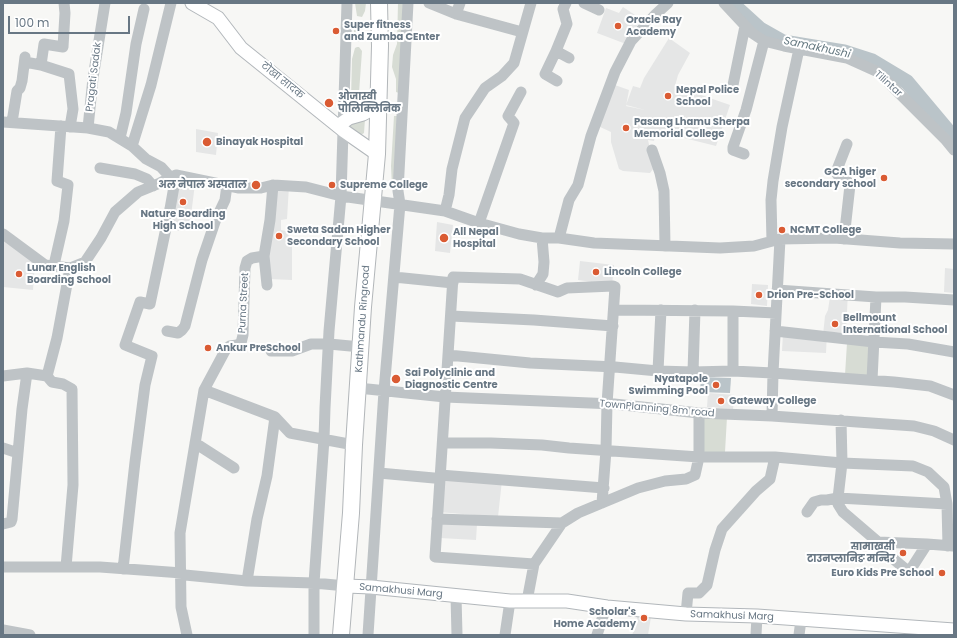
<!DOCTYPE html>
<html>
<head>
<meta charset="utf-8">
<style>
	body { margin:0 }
	#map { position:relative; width:957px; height:638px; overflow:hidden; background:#f7f7f5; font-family:Poppins,sans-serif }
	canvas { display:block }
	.frame { position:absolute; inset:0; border:4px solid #687784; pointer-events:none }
	.scale { position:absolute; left:8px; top:16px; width:122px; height:18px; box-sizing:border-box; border:2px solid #687784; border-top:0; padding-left:5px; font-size:12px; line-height:14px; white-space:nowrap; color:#687784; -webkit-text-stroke:3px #fff; paint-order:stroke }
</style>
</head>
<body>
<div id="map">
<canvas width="957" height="638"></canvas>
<div class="frame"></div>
<div class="scale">100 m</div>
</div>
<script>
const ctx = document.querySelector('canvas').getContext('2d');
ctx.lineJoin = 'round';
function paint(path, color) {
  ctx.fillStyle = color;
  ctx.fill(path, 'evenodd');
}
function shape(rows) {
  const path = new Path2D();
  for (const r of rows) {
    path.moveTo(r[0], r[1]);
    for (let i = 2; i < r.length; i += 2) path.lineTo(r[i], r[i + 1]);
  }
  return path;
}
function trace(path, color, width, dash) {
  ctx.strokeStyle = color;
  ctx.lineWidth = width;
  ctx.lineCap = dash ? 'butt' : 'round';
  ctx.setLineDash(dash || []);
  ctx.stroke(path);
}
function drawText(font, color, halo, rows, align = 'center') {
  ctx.font = font + ' Poppins,"Noto Sans Devanagari",sans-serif';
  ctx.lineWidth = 4;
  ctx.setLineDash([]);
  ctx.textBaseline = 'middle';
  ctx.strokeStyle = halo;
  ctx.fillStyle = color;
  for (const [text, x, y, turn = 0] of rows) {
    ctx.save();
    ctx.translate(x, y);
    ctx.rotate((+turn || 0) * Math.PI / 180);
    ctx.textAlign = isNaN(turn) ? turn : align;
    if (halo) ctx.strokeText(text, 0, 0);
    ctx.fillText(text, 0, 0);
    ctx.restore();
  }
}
paint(shape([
	[623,7,641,19,626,44,597,33,606,8,619,13],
	[669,38,690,53,678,75,675,86,730,105,716,146,656,131,654,141,648,140,654,168,650,173,623,171,619,169,611,142,611,132,598,126,612,84,629,90,626,106,645,110,626,105,633,86,640,88,644,78],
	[196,129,218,133,216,155,196,152],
	[177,181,195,184,190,223,182,221,179,231,167,228],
	[274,186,289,186,287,219,281,220,281,230,286,231,292,241,292,280,269,279,267,246],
	[437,222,453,225,450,253,435,251],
	[3,238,35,262,33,290,3,287],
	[580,261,614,265,612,285,578,280],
	[945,268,954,269,954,293,944,292],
	[752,284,768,285,767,306,751,304],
	[831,290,848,291,846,333,827,332,826,353,782,351,783,333,823,335,825,316,828,310],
	[708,393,735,395,733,409,707,407],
	[441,475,502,480,498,517,438,512],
	[441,522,477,524,476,540,440,538],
	[638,609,652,611,648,635,632,635,636,625]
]), '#e5e6e6');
paint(shape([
	[355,3,366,3,365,11,362,17,357,16],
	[398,3,403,3,399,93,396,92,396,79,392,67,393,55,397,44],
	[357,23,360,23,363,25,361,41,358,42,355,40,354,38,354,26],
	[357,47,359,47,362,51,358,107,355,109,351,99,352,59,355,48],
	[394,116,397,116,394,193,392,187,391,166],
	[365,119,364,133,361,135,346,125],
	[847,343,872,345,870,377,845,375],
	[727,417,725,452,702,453,703,418]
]), '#d7dcd4');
paint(shape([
	[701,377,731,378,730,393,700,392]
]), '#bac4c9');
trace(shape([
	[733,3,738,9,760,29,783,42,844,52,872,61,907,82,954,138]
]), '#bac4c9', 15);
const major = shape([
	[192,3,218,18,241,48,344,131,377,154],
	[338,126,349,118,363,114,378,106],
	[346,586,371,587,510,601,567,601,607,607,686,614,757,616,954,630]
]);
const highway = shape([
	[341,635,351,513,354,445,363,307,377,154,380,46,379,3]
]);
trace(major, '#b2b7bb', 15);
trace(highway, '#b2b6b9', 18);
trace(shape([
	[429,3,456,14,522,32],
	[566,3,563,9,567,24,556,51,569,58],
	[584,3,599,10],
	[724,3,752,33,764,41,784,46,847,58,878,72,945,139,954,150],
	[456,14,460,3],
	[556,51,545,74,557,81],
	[25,62,41,65,44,44,63,47,65,13,64,3],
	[41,65,69,74,73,109,70,127],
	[733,85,745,26],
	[3,122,88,128,109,132,132,146,146,159,161,167,171,178],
	[12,122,17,91,20,88,22,81,25,57],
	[88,128,93,78,105,3],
	[120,138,126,113,136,44,144,9],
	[132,146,151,85,171,3],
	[652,150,660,173,664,191,665,246],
	[744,154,733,150,733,147,746,110,764,41],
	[100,168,135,174,147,179,153,186],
	[273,185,270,220,264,256,252,258,247,261,245,268,243,335,241,343,237,345,230,346,226,349,204,390,275,417],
	[445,211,449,195,452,169,465,118,485,88,502,76,514,63,531,3],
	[479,223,514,123,508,116,521,92],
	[3,234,45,265,70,268,85,262,101,238,115,212,138,192,160,183,176,175,239,188,261,188,273,185,306,187,341,196,445,211,479,223,519,234,542,238,559,238,594,243,720,248,754,246,780,239,834,238,900,243,954,244],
	[559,238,569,200,578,185,591,136,615,72,631,41,656,14,668,3],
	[844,239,850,185,848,182,840,178,837,174,838,167,847,144],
	[772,241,771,200,773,181,782,127,799,49],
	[264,256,267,285],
	[54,265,64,221,68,185,57,181,61,126],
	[394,277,453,283],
	[536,285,543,274,544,262,542,238],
	[777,290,876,297,905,297,954,300],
	[615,310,733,311,776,313],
	[451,316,534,320,613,326],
	[167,331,178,333,182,330,185,326,202,260,216,219,225,200,227,185],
	[775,331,874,342,908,344,954,352],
	[271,351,292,351,311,344,329,344,361,347],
	[448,355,530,363,615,367,658,371,693,372,733,371,773,373,894,382,930,386,954,395],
	[658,371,661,310],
	[733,371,733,311],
	[693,372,695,310],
	[3,376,27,373,47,376],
	[872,380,876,297],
	[358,388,445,397,614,404,699,413,772,416,914,426,934,431,954,440],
	[772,416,773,373,780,239],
	[275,417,290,433,354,445],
	[841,420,842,463,838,498,838,504,843,512,878,542,885,552,909,572,927,544],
	[195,443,234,468],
	[443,443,491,443,542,445,569,448,699,457,775,457,842,463,913,466,928,472,944,487,947,504,948,546],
	[3,448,18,453],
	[379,473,434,478],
	[440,475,604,488],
	[602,503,606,450,607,404,615,287,613,286,567,288,558,292,520,279,453,277,435,557,534,564,562,523,578,513,638,488,665,481,686,479,695,475,699,457,699,413],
	[807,512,814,502,821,500,827,500,838,498,947,504],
	[437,519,562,523],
	[3,524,11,522,12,519,22,409,27,373],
	[878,542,927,544,953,546],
	[3,567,100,567,182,573,185,575,247,581,314,583,346,586],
	[66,567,73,485,72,389,63,384,52,382,47,376,57,338,70,268],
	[123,569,135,462,145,385,152,356,125,345,140,302,150,304,170,209,176,175],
	[247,581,257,519,267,476,275,417],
	[456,596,457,635],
	[527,601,534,564],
	[686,614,688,593,699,593,707,585,715,550,722,529,756,491,770,479,775,457],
	[3,630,30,635],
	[187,635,181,607,180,533,204,390],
	[314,635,314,583,324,439,325,408,329,331,341,196,347,3],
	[368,635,384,391,400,204,398,191,408,3],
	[505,635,510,601],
	[597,635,603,616,607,607],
	[756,635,757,616],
	[799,635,801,620]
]), '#bec3c6', 11);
trace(major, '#fff', 13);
trace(highway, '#fff', 16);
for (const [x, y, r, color] of [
	[618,26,4,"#da5b33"],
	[336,31,4,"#da5b33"],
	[668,96,4,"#da5b33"],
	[329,103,5,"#da5b33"],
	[626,128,4,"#da5b33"],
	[207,142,5,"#da5b33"],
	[884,178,4,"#da5b33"],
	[256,185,5,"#da5b33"],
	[332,185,4,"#da5b33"],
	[183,202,4,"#da5b33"],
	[782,230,4,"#da5b33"],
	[279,236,4,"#da5b33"],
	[444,238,5,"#da5b33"],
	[596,272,4,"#da5b33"],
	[19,274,4,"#da5b33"],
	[759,295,4,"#da5b33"],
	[835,324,4,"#da5b33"],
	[208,348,4,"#da5b33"],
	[396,379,5,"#da5b33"],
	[716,385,4,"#da5b33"],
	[721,401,4,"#da5b33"],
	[903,553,4,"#da5b33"],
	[942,573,4,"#da5b33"],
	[644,618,4,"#da5b33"]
]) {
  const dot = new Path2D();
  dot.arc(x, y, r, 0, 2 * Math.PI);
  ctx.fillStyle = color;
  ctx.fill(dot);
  trace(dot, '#fff', 1.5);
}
drawText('bold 10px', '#687784', '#fff', [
	["Oracle Ray",626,20],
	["Academy",626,32],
	["Super fitness",344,25],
	["and Zumba CEnter",344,37],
	["Nepal Police",676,90],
	["School",676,102],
	["ओजास्वी",338,97],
	["पोलिक्लिनिक",338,109],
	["Pasang Lhamu Sherpa",634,122],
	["Memorial College",634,134],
	["Binayak Hospital",216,142],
	["GCA higer",876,172,"right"],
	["secondary school",876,184,"right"],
	["अल नेपाल अस्पताल",247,185,"right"],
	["Supreme College",340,185],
	["Nature Boarding",183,214,"center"],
	["High School",183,226,"center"],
	["Sweta Sadan Higher",287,230],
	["Secondary School",287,242],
	["NCMT College",790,230],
	["All Nepal",453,232],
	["Hospital",453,244],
	["Lunar English",27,268],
	["Boarding School",27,280],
	["Lincoln College",604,272],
	["Drion Pre-School",767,295],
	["Bellmount",843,318],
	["International School",843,330],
	["Ankur PreSchool",216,348],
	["Sai Polyclinic and",405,373],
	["Diagnostic Centre",405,385],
	["Nyatapole",708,379,"right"],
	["Swimming Pool",708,391,"right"],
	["Gateway College",729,401],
	["सामाखुसी",895,547,"right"],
	["टाउनप्लानिङ मन्दिर",895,559,"right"],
	["Euro Kids Pre School",934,573,"right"],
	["Scholar's",636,612,"right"],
	["Home Academy",636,624,"right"]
], 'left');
drawText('10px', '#687784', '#fff', [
	["Pragati Sadak",94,77,-83],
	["टोखा सादक",282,81,39],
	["Tilintar",888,84,42],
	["Purna Street",244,303,-87],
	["Kathmandu Ringroad",363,319,-86],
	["TownPlanning 8m road",657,409,5],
	["Samakhusi Marg",401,591,5],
	["Samakhusi Marg",732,616,2]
]);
drawText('italic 11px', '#647880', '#fff', [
	["Samakhushi",817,48,12]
]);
</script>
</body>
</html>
